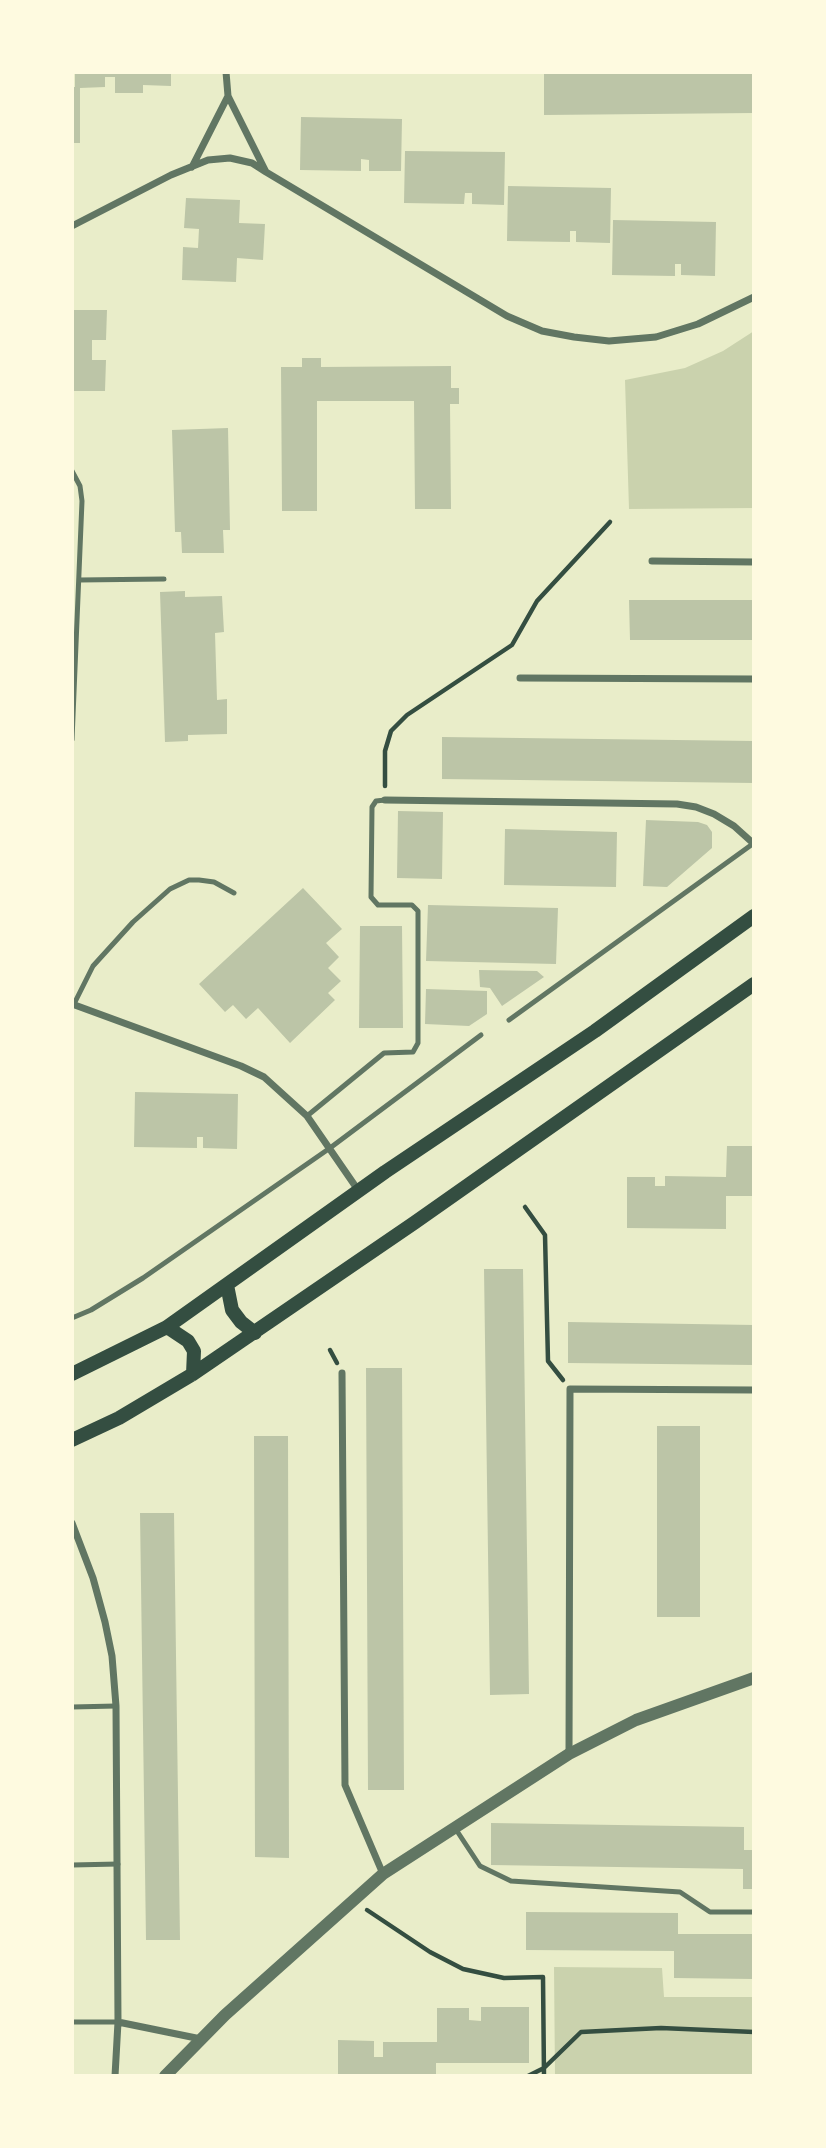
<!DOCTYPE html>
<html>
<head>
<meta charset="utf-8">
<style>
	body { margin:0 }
	#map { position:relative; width:826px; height:2148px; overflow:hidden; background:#e9edc9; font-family:Quicksand,sans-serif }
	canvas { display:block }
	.frame { position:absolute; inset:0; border:74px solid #fefae0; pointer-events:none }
</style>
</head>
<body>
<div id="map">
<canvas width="826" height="2148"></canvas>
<div class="frame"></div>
</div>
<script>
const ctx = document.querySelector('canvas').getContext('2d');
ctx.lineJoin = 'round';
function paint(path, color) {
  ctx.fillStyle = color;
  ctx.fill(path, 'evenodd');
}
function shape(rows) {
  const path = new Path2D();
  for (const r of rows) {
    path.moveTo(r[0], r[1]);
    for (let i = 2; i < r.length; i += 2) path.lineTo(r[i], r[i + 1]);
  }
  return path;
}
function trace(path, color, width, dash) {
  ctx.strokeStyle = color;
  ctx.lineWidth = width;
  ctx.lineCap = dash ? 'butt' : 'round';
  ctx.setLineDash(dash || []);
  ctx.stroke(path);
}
paint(shape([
	[754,331,754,508,629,509,625,380,685,368,723,351],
	[554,1967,662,1968,664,1997,754,1997,754,2076,555,2076]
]), '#cad2ad');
paint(shape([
	[75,72,171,72,171,86,143,85,143,93,115,93,115,77,105,77,105,87,80,88,80,143,72,143,72,87,75,87],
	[754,72,754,113,544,115,544,73],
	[301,117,402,119,401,171,369,171,369,160,361,159,361,171,300,170],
	[405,151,505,152,504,205,472,204,472,193,465,193,464,204,404,203],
	[508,186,611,188,610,243,576,242,576,231,570,231,570,242,507,241],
	[186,198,240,200,239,223,265,224,263,260,237,258,236,282,182,280,183,247,198,248,199,229,184,228],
	[613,220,716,222,715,276,681,275,681,264,675,264,675,276,612,275],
	[72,310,107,310,106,340,92,340,92,360,106,360,105,391,72,391],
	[302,358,321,358,321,367,451,366,451,388,459,388,459,404,450,404,451,509,415,509,414,401,317,401,317,511,282,511,281,367,302,367],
	[228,428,230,530,223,530,224,553,182,553,181,532,175,532,172,430],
	[185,591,185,597,222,596,224,632,215,633,217,700,227,699,227,734,188,735,188,741,165,742,160,592],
	[629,600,754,600,754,640,630,640],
	[442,737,754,741,754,783,442,779],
	[398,811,443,812,442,879,397,878],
	[646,820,698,822,707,825,712,832,712,848,667,887,643,886],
	[505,829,617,832,616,887,504,885],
	[303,888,342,929,326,943,339,957,328,968,341,981,328,993,335,1000,290,1043,258,1008,246,1019,233,1005,225,1012,199,984],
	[428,905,558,908,556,964,426,961],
	[360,926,402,926,403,1028,359,1028],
	[479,970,537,971,544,977,502,1006,490,988,480,987],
	[426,989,487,991,487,1014,469,1026,425,1024],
	[135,1092,238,1094,237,1149,203,1148,203,1137,197,1137,197,1148,134,1147],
	[727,1146,753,1146,754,1196,726,1196,726,1229,627,1228,627,1177,655,1177,655,1186,665,1186,665,1176,726,1177],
	[484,1269,523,1269,529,1694,490,1695],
	[568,1322,754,1325,754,1365,568,1363],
	[366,1368,402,1368,404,1790,368,1790],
	[657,1426,700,1426,700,1617,657,1617],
	[254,1436,288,1436,289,1858,255,1857],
	[140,1513,174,1513,180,1940,146,1940],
	[491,1823,744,1827,744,1850,754,1850,754,1889,743,1889,743,1869,491,1865],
	[526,1912,678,1913,678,1934,754,1934,754,1979,674,1978,674,1951,526,1950],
	[481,2007,529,2007,529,2063,436,2063,436,2076,338,2076,338,2040,374,2041,374,2057,383,2057,383,2042,437,2042,437,2008,469,2008,469,2020,481,2021]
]), '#bcc5a7');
trace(shape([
	[385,786,385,751,391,731,407,715,512,645,537,601,610,522],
	[525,1207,545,1235,548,1361,563,1380],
	[330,1350,337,1363],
	[367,1910,430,1952,463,1969,504,1978,543,1977,544,2076],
	[528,2076,544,2068,581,2032,661,2028,754,2032]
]), '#344e41', 4.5);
trace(shape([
	[72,471,80,486,82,501,72,740],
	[79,580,164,579],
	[74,1004,93,966,133,922,170,889,189,880,199,880,214,882,234,893],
	[509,1020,754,843],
	[307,1116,384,1053,413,1052,418,1043,418,911,412,905,378,905,371,897,372,807,376,801,385,800],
	[72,1318,91,1310,143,1278,330,1148,481,1035],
	[72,1707,116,1706],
	[455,1828,480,1866,511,1881,680,1892,710,1912,754,1912],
	[72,1865,118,1864],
	[72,2022,118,2022]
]), '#617663', 5);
trace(shape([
	[226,72,228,96,266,172,507,316,542,331,574,337,609,341,656,337,698,324,754,297],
	[192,167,228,96],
	[72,226,171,175,208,160,230,158,252,163,266,172],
	[652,561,754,562],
	[520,678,754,679],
	[385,800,677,804,696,807,714,814,734,826,754,844],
	[72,1004,241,1066,264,1077,307,1116,358,1190],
	[342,1373,345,1785,383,1874],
	[72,1523,93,1578,105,1622,112,1656,116,1706,118,2022,115,2076],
	[569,1754,570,1389,754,1390],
	[118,2022,201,2039]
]), '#617663', 7);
trace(shape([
	[165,2076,225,2015,383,1874,569,1754,636,1720,754,1678]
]), '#617663', 12);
trace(shape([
	[227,1285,232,1310,241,1322,255,1333],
	[167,1327,188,1341,194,1351,193,1374],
	[72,1374,167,1327,385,1172,595,1031,754,916],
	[72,1440,119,1418,193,1374,414,1223,754,984]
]), '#344e41', 14);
</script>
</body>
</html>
